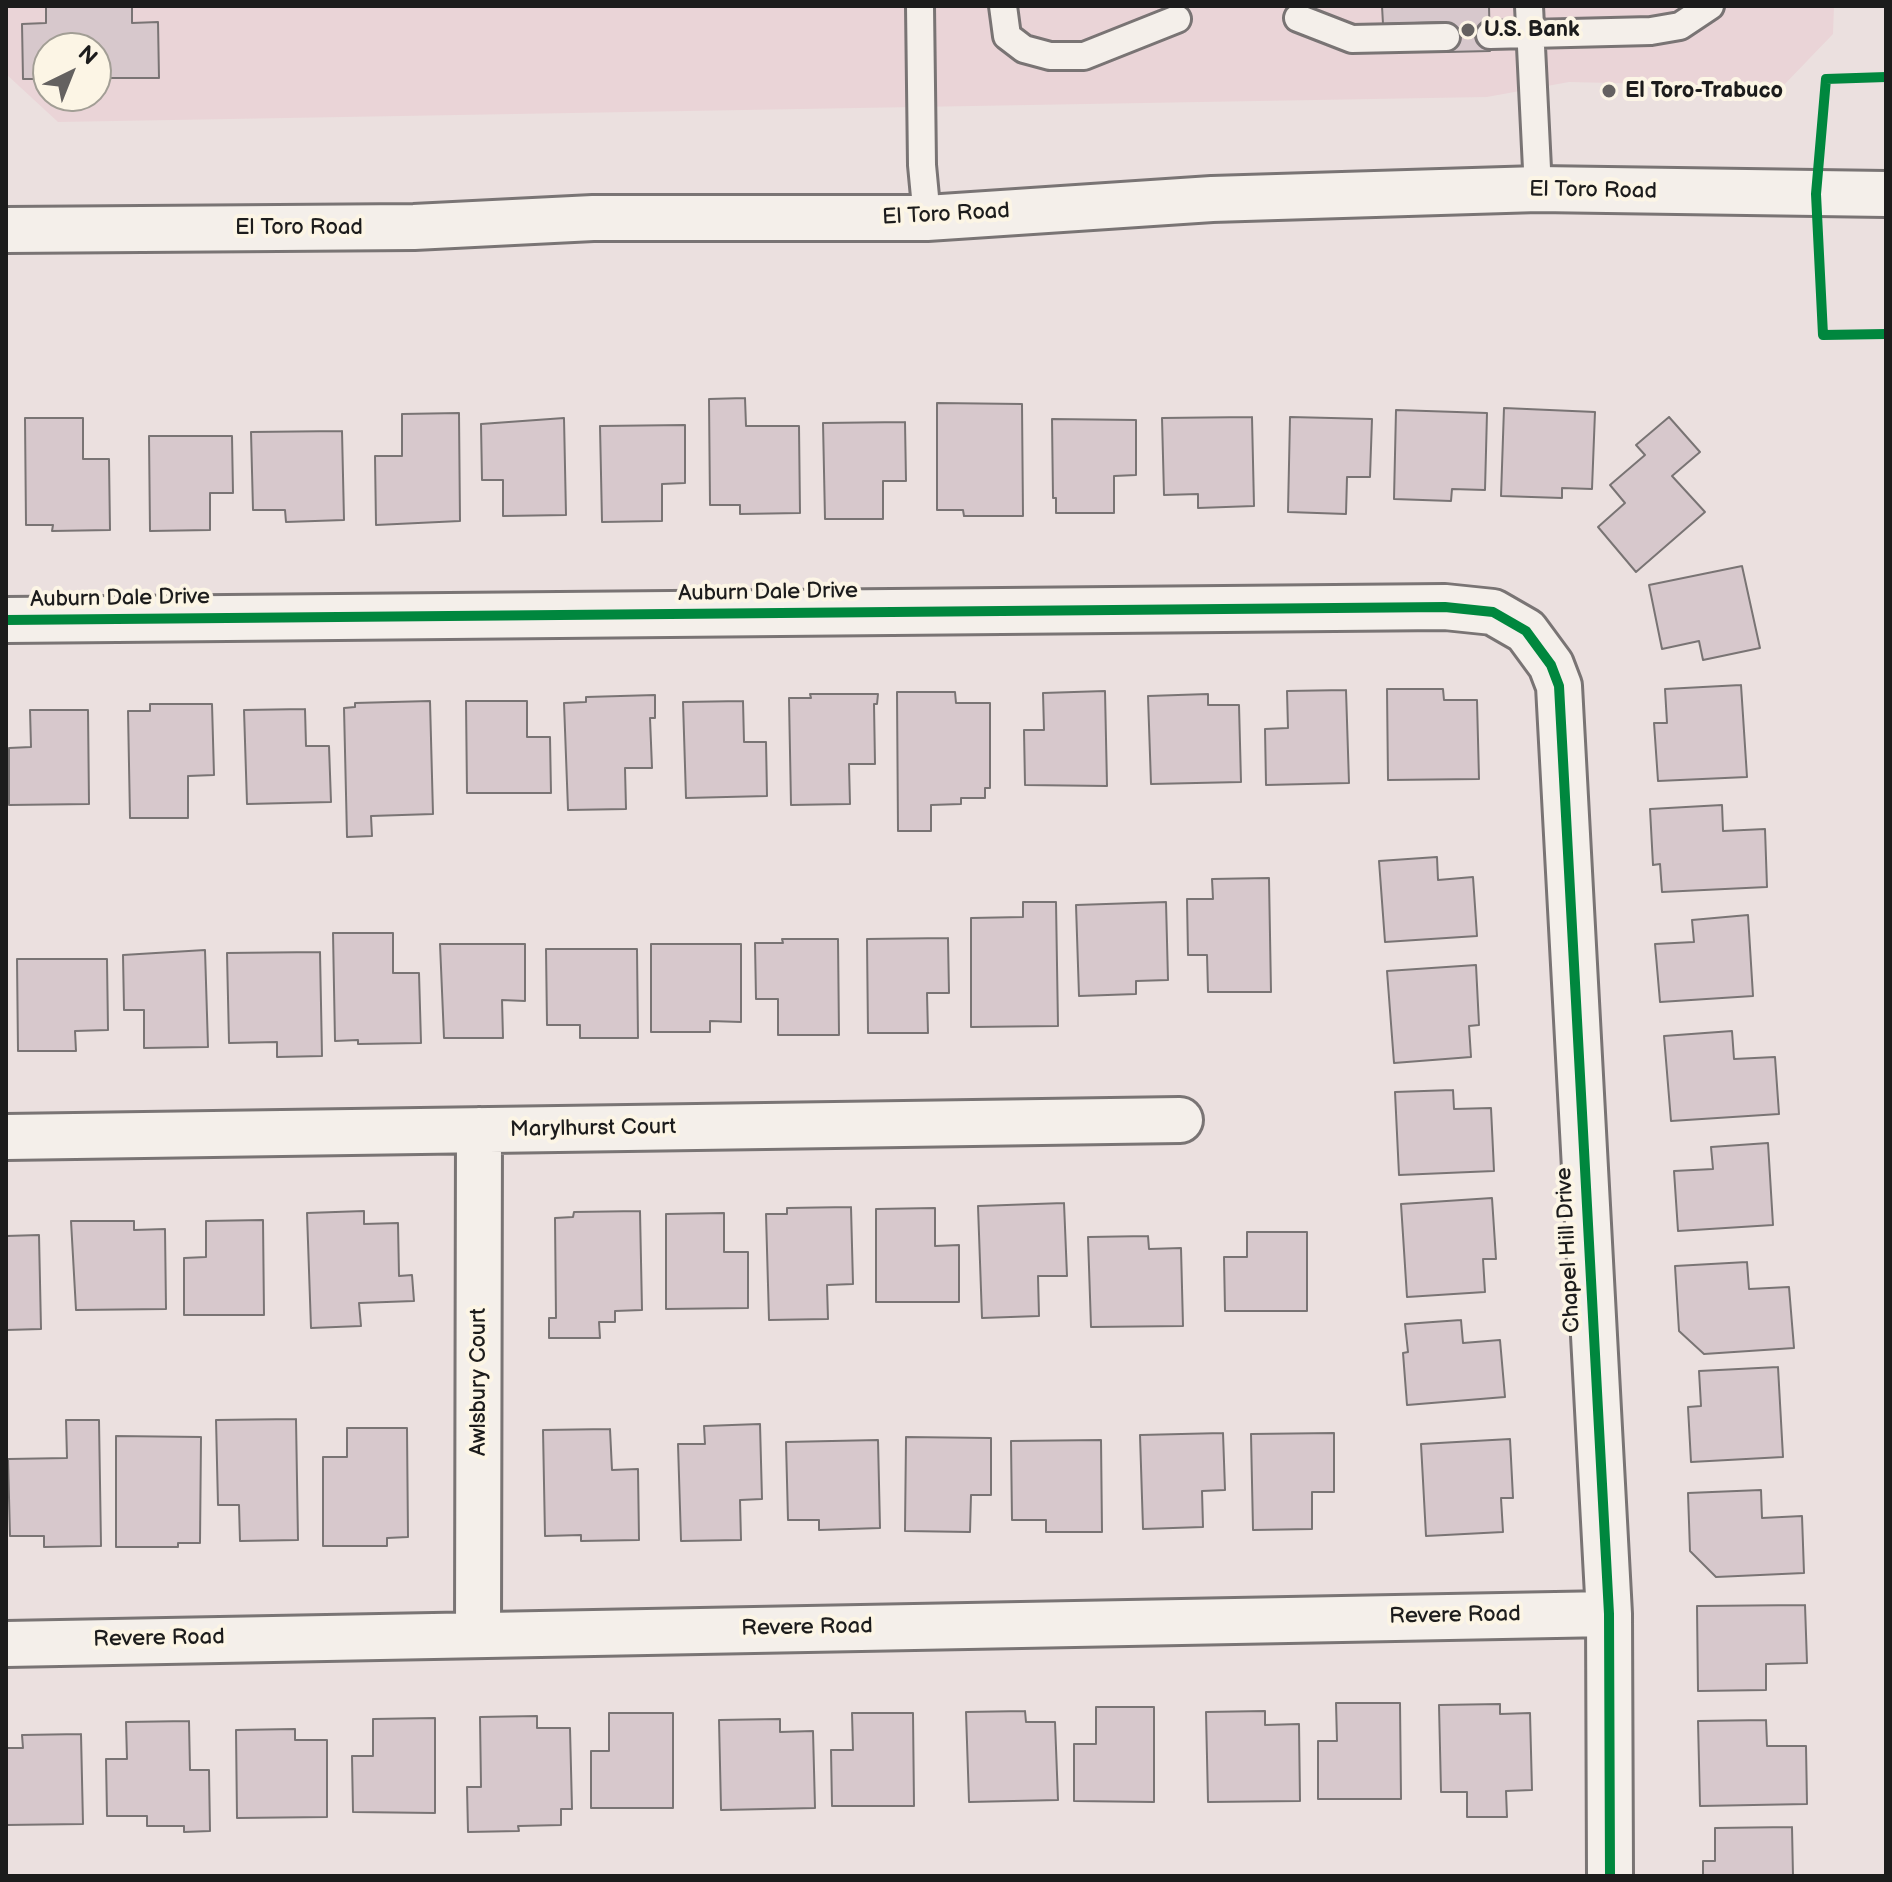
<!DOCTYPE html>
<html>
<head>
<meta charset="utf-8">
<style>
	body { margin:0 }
	#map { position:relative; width:1892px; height:1882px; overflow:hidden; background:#ebe0df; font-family:"Balsamiq Sans",sans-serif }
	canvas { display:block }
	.frame { position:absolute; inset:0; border:8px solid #1c1c1c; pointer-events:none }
	.north { position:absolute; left:32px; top:32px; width:80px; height:80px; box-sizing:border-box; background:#fcf5e5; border:2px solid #a29e95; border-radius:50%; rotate:43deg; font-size:22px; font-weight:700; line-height:32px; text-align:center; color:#1c1c1c }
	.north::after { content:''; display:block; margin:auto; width:28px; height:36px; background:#646160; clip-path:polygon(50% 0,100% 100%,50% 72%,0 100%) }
</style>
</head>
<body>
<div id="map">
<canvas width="1892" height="1882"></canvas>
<div class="frame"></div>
<div class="north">N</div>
</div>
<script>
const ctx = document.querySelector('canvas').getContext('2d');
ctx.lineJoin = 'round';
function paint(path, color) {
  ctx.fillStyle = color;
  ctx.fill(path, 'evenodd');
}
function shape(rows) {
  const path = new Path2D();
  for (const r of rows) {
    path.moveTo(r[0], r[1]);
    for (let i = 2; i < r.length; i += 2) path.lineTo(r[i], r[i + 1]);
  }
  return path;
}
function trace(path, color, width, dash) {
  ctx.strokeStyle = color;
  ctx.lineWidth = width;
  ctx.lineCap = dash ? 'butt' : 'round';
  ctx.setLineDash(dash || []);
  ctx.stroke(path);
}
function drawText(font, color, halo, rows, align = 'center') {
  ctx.font = font + ' "Balsamiq Sans",sans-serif';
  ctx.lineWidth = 8;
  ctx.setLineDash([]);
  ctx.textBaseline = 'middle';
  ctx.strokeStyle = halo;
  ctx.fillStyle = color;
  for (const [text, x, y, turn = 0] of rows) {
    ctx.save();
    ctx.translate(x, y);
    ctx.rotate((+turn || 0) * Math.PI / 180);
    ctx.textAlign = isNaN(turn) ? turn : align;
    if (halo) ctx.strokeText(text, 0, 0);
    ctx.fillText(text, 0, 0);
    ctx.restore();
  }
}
paint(shape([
	[6,6,1834,6,1833,34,1782,87,1569,82,1487,97,58,122,6,74],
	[48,48,96,48,96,96,48,96]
]), '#ead4d7');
const building = shape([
	[46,6,132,6,132,23,158,22,159,78,96,78,96,48,48,48,48,79,23,79,22,24,46,23,46,6],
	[1382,6,1489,6,1490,51,1447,52,1446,22,1383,24,1382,6],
	[745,398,746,426,799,426,800,513,740,514,740,505,710,505,709,399,745,398],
	[937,403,1022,404,1023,516,964,516,963,510,937,510,937,403],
	[1504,408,1595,412,1592,489,1562,488,1562,498,1501,496,1504,408],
	[1396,410,1487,413,1485,490,1452,489,1451,501,1394,499,1396,410],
	[459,413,460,521,376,525,375,456,402,456,402,414,459,413],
	[1252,417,1254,506,1198,508,1198,494,1164,495,1162,418,1252,417],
	[1290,417,1372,419,1370,477,1347,477,1346,514,1288,512,1290,417],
	[1669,417,1700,452,1672,476,1705,512,1636,572,1598,527,1625,503,1610,485,1645,455,1636,445,1669,417],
	[25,418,83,418,83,459,109,459,110,530,52,531,53,525,26,525,25,418],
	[564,418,566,515,503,516,503,480,482,480,481,424,564,418],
	[1052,419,1136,420,1136,475,1114,476,1114,513,1056,513,1056,498,1053,498,1052,419],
	[905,422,906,481,883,481,883,519,825,519,823,423,905,422],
	[685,425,685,483,662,484,662,521,602,522,600,426,685,425],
	[342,431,344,520,286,522,285,510,253,510,251,432,342,431],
	[149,436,232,436,233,493,210,493,210,530,150,531,149,436],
	[1742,566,1760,648,1703,660,1699,641,1662,649,1649,585,1742,566],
	[1741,685,1747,777,1658,781,1654,723,1667,723,1665,689,1741,685],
	[1387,689,1443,689,1444,700,1477,700,1479,779,1388,780,1387,689],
	[1346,690,1349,783,1266,785,1265,729,1288,728,1287,691,1346,690],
	[1105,691,1107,786,1025,785,1024,730,1044,730,1043,693,1105,691],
	[897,692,955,692,956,703,990,703,990,788,985,788,985,798,961,798,961,804,931,805,931,831,898,831,897,692],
	[810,694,878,694,877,704,874,704,875,764,849,764,850,804,791,805,789,698,811,698,810,694],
	[1208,694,1208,705,1239,705,1241,782,1151,784,1148,696,1208,694],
	[655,695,655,718,650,718,652,768,625,768,626,809,568,810,564,703,586,702,586,697,655,695],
	[430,701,433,814,371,816,372,836,347,837,344,708,355,707,355,703,430,701],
	[466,701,527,701,527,737,550,737,551,793,467,793,466,701],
	[743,701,744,742,766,742,767,796,686,798,683,702,743,701],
	[150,704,212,704,214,775,188,776,188,818,130,818,128,711,150,711,150,704],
	[305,709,306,746,329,746,331,802,247,804,244,710,305,709],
	[30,710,88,710,89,804,9,805,9,748,31,747,30,710],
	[1722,805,1723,831,1765,829,1767,887,1662,892,1660,864,1653,865,1650,809,1722,805],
	[1437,857,1438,880,1473,877,1477,936,1385,942,1379,861,1437,857],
	[1269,878,1271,992,1208,992,1207,955,1188,955,1187,899,1213,899,1212,879,1269,878],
	[1023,902,1056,902,1058,1026,971,1027,971,918,1023,917,1023,902],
	[1166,902,1168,980,1136,981,1136,994,1079,996,1076,905,1166,902],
	[1748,915,1753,996,1660,1002,1655,944,1694,942,1692,920,1748,915],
	[333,933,393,933,393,973,419,973,421,1043,358,1044,358,1040,335,1041,333,933],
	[948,938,949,993,927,993,928,1033,868,1033,867,939,948,938],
	[782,939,838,939,839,1035,778,1035,778,999,756,999,755,943,783,943,782,939],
	[440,944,525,944,525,1001,502,1000,503,1038,444,1038,440,944],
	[651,944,741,944,741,1022,710,1021,710,1032,651,1032,651,944],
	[546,949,637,949,638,1038,580,1038,580,1025,547,1025,546,949],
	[205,950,208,1047,144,1048,144,1010,124,1010,123,955,205,950],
	[320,952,322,1056,277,1057,277,1042,229,1043,227,953,320,952],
	[17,959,107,959,108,1030,75,1031,76,1051,18,1051,17,959],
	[1476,965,1479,1025,1469,1026,1471,1057,1394,1063,1387,971,1476,965],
	[1732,1031,1734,1059,1775,1057,1779,1114,1671,1121,1664,1036,1732,1031],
	[1453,1090,1454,1109,1491,1108,1494,1171,1399,1175,1395,1092,1453,1090],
	[1768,1143,1773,1225,1678,1231,1674,1171,1713,1169,1711,1147,1768,1143],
	[1492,1198,1496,1259,1483,1259,1485,1292,1407,1297,1401,1204,1492,1198],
	[1064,1203,1067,1276,1038,1276,1039,1316,982,1318,978,1206,1064,1203],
	[851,1207,853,1284,827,1285,828,1319,769,1320,766,1214,787,1214,787,1208,851,1207],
	[935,1208,935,1246,959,1245,959,1302,876,1302,876,1209,935,1208],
	[364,1211,364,1224,398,1223,399,1276,412,1275,414,1301,359,1303,361,1326,311,1328,307,1213,364,1211],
	[640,1211,642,1310,615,1311,615,1322,599,1322,600,1338,549,1338,549,1318,556,1318,555,1218,573,1217,574,1212,640,1211],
	[724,1213,724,1252,748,1252,748,1308,666,1309,666,1214,724,1213],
	[263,1220,264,1315,184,1315,184,1258,206,1257,206,1221,263,1220],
	[71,1221,134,1221,134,1230,165,1229,166,1309,76,1310,71,1221],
	[1247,1232,1307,1232,1307,1311,1225,1311,1224,1257,1247,1257,1247,1232],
	[39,1235,41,1329,6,1330,6,1236,39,1235],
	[1148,1236,1149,1249,1181,1248,1183,1326,1091,1327,1088,1237,1148,1236],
	[1747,1262,1749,1289,1789,1287,1794,1348,1704,1354,1679,1331,1675,1266,1747,1262],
	[1461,1320,1463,1343,1500,1340,1505,1397,1407,1405,1403,1353,1408,1352,1405,1324,1461,1320],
	[1778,1367,1783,1457,1691,1462,1688,1407,1701,1406,1699,1371,1778,1367],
	[296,1419,298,1540,240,1541,239,1505,218,1505,216,1420,296,1419],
	[66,1420,99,1420,101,1546,44,1547,44,1536,10,1536,8,1459,67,1458,66,1420],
	[760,1424,762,1499,740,1500,741,1540,681,1541,678,1444,705,1444,704,1426,760,1424],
	[347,1428,407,1428,408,1537,387,1538,387,1546,323,1546,323,1457,347,1457,347,1428],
	[610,1429,612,1470,638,1469,639,1540,581,1541,581,1535,545,1536,543,1430,610,1429],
	[1223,1433,1225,1490,1202,1491,1203,1527,1143,1529,1140,1435,1223,1433],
	[1334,1433,1334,1492,1312,1492,1312,1529,1253,1530,1251,1434,1334,1433],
	[116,1436,201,1437,200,1543,178,1543,178,1547,116,1547,116,1436],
	[906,1437,991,1438,991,1495,971,1495,970,1532,905,1531,906,1437],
	[1510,1439,1513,1498,1501,1498,1503,1532,1426,1536,1421,1444,1510,1439],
	[878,1440,880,1528,819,1530,819,1520,788,1520,786,1442,878,1440],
	[1101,1440,1102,1532,1046,1532,1046,1520,1012,1520,1011,1441,1101,1440],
	[1761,1490,1762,1518,1802,1516,1804,1573,1716,1577,1690,1551,1688,1493,1761,1490],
	[1805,1605,1807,1663,1766,1664,1766,1690,1698,1691,1697,1606,1805,1605],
	[1336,1703,1400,1703,1401,1799,1318,1799,1318,1741,1337,1741,1336,1703],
	[1500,1704,1500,1714,1530,1713,1532,1790,1506,1791,1507,1817,1467,1817,1467,1792,1441,1792,1439,1705,1500,1704],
	[1096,1707,1154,1707,1154,1802,1074,1801,1074,1744,1096,1744,1096,1707],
	[1025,1711,1026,1722,1055,1722,1058,1800,969,1802,966,1712,1025,1711],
	[1265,1711,1265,1725,1299,1724,1300,1801,1208,1802,1206,1712,1265,1711],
	[609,1713,673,1713,673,1808,591,1808,591,1751,609,1751,609,1713],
	[852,1713,913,1713,914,1806,832,1806,831,1750,853,1750,852,1713],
	[537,1716,537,1728,570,1728,572,1809,561,1809,561,1825,518,1826,519,1831,468,1832,467,1787,481,1787,480,1717,537,1716],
	[435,1718,435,1813,353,1812,352,1756,373,1756,373,1719,435,1718],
	[780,1719,780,1732,813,1731,815,1808,721,1810,719,1720,780,1719],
	[1766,1720,1767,1746,1806,1746,1807,1804,1700,1806,1698,1721,1766,1720],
	[189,1721,190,1770,209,1770,210,1831,184,1832,184,1826,147,1826,147,1816,107,1816,106,1759,127,1759,126,1722,189,1721],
	[295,1729,295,1740,327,1740,327,1817,237,1818,236,1730,295,1729],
	[81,1734,83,1824,6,1825,6,1748,23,1748,22,1735,81,1734],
	[1792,1827,1793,1876,1703,1876,1703,1861,1715,1861,1715,1828,1792,1827]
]);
paint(building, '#d7c8cc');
trace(building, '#797474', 2);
const lane = shape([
	[920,6,922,165,927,218],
	[1003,6,1007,36,1024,49,1050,56,1084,56,1177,19],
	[1529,6,1538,189],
	[1298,18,1352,39,1446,37],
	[1490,35,1651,31,1680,26,1710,6]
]);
const street = shape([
	[6,620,1445,607,1493,612,1526,631,1551,665,1559,686,1609,1614,1610,1876],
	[6,1137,1180,1120],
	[478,1634,479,1130],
	[6,1644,1609,1614]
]);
const primary = shape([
	[6,230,414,227,593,218,927,218,1212,199,1538,189,1886,194]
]);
trace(lane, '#797474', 32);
trace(street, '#797474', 50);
trace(primary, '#797474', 50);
trace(lane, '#f4efea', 26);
trace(street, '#f4efea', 44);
trace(primary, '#f4efea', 44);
trace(shape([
	[1886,77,1826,79,1816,194,1823,335,1886,334],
	[6,620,1445,607,1493,612,1526,631,1551,665,1559,686,1609,1614,1610,1876]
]), '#00873e', 10);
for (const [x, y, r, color] of [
	[1468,30,8,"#646160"],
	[1609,91,8,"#646160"]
]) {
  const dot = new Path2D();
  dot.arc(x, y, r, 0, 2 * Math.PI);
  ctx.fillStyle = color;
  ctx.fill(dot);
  trace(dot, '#fcf5e5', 3);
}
drawText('bold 22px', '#1c1c1c', '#fcf5e5', [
	["U.S. Bank",1484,30],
	["El Toro-Trabuco",1625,91]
], 'left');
drawText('22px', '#1c1c1c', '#fcf5e5', [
	["El Toro Road",1593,191,1],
	["El Toro Road",946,215,-3],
	["El Toro Road",299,228],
	["Auburn Dale Drive",768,593,-1],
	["Auburn Dale Drive",120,599,-1],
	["Marylhurst Court",593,1129,-1],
	["Chapel Hill Drive",1569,1250,-93],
	["Awlsbury Court",479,1382,-90],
	["Revere Road",1455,1616,-1],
	["Revere Road",807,1628,-1],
	["Revere Road",159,1639,-1]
]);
</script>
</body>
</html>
